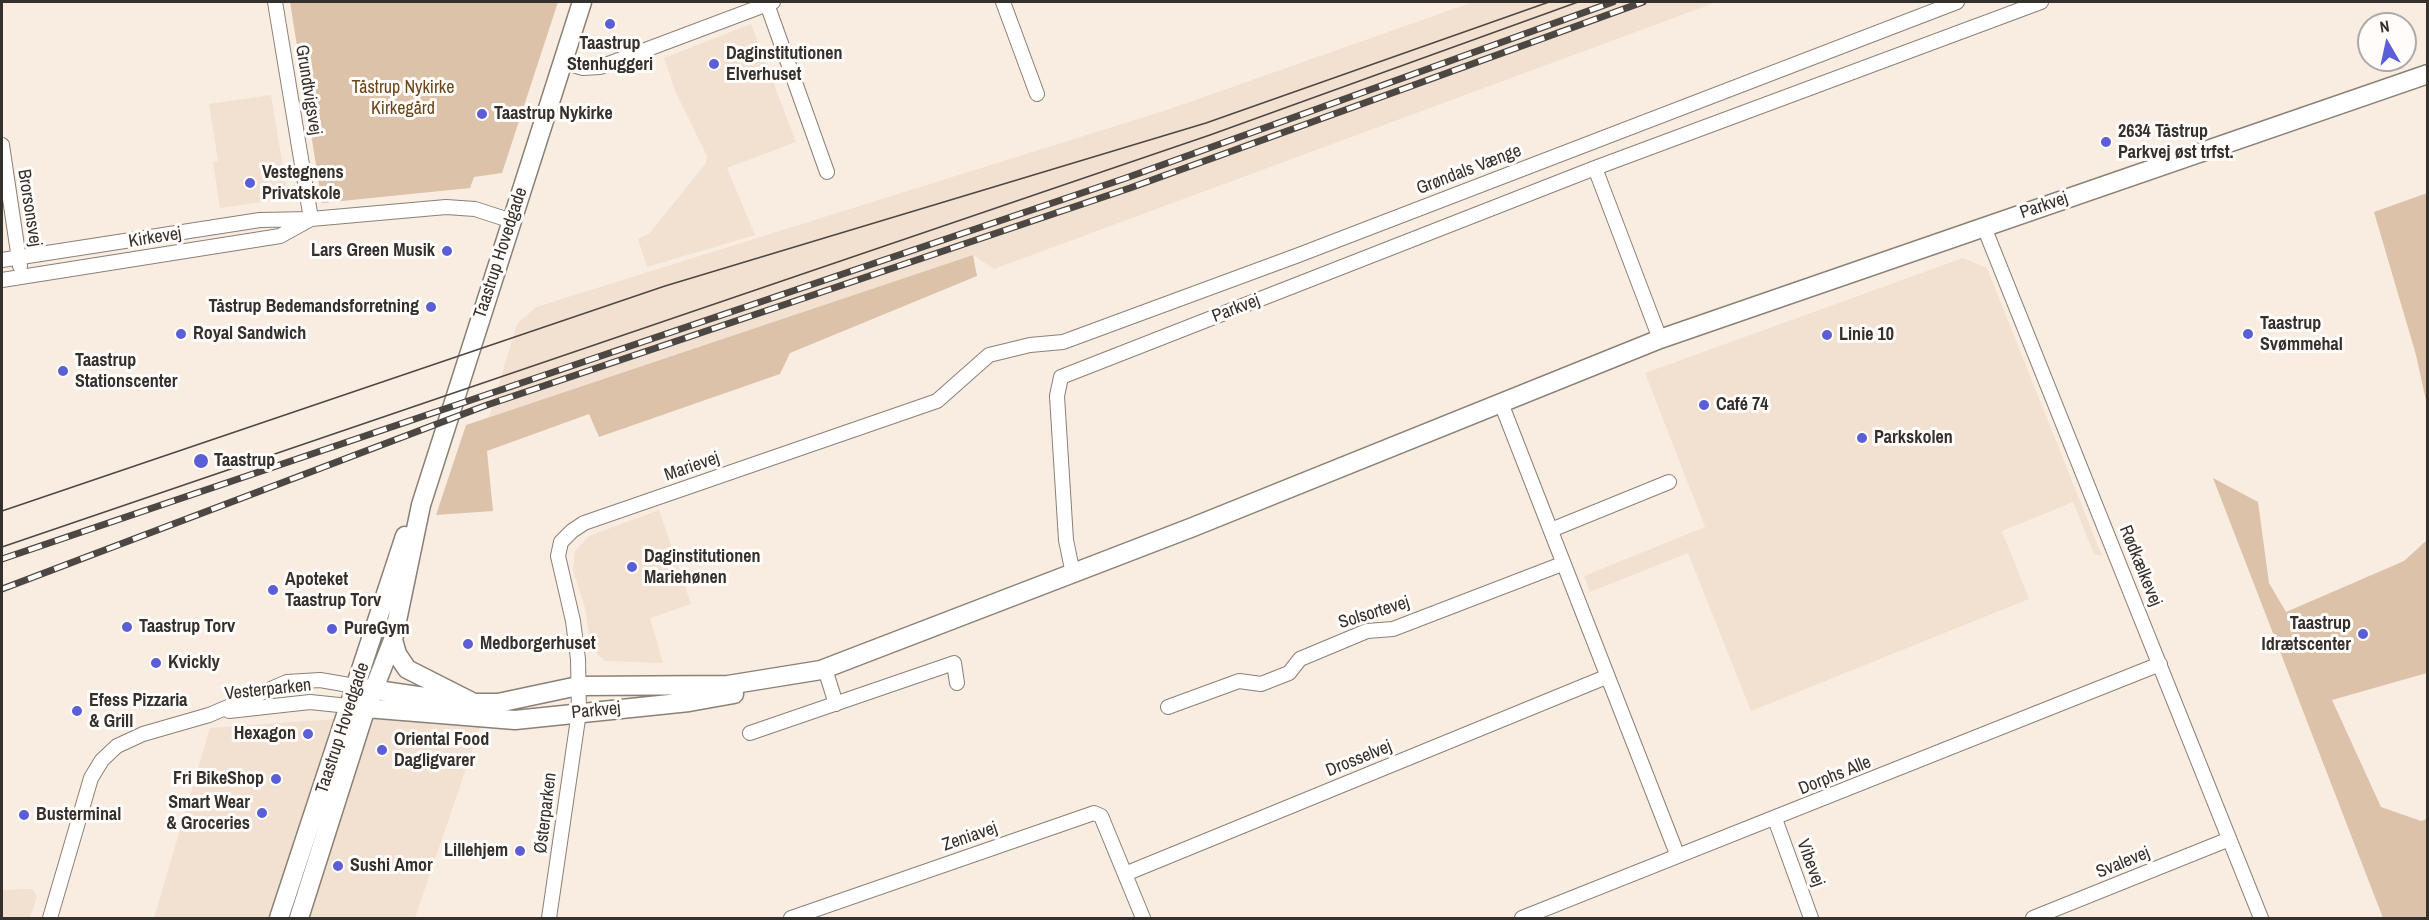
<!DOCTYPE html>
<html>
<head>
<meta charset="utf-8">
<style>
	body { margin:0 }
	#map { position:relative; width:2429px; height:920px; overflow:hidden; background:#f9ede2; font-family:"Archivo Narrow",sans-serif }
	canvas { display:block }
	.frame { position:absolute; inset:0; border:3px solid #34302c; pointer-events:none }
	.north { position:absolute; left:2357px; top:12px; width:60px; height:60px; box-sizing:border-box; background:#fffcfa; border:2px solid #aeaaa8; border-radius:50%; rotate:351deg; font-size:16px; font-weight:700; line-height:24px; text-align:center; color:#34302c }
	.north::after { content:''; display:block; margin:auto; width:21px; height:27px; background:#5b5ed6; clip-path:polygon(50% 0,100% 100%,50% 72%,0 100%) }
</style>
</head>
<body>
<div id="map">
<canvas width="2429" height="920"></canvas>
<div class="frame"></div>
<div class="north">N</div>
</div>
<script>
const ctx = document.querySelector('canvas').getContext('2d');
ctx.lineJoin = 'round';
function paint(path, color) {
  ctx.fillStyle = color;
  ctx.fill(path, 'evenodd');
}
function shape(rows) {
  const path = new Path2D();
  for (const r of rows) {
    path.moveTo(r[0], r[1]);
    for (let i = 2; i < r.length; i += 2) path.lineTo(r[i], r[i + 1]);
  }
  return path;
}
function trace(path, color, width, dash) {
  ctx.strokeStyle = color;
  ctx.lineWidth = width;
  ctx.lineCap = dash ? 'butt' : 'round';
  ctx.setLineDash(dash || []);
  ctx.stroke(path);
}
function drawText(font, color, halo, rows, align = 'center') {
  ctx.font = font + ' "Archivo Narrow",sans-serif';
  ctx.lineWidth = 6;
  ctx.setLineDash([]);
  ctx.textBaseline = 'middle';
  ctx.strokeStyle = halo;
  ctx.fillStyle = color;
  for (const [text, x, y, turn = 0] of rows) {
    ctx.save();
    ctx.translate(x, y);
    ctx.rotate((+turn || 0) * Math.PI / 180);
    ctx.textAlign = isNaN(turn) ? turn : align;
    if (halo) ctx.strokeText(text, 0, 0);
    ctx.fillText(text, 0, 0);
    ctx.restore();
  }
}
paint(shape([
	[1473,2,1717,2,994,269,973,255,489,417,517,324,536,307,1167,110],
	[751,24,796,142,727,168,755,235,647,267,638,239,649,234,706,163,707,156,676,93,664,58],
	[271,95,287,191,281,199,220,208,213,162,218,161,209,104],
	[1963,258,1987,268,2102,556,2094,554,2073,502,2002,531,2029,599,1751,711,1688,553,1590,592,1584,576,1705,527,1645,373],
	[659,510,691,604,650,618,663,663,605,661,591,648,585,608,573,570,575,551,589,536],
	[363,717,481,725,415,918,154,918,210,728],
	[32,889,37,896,30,918,2,918,2,890]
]), '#f2e1d1');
paint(shape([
	[290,2,558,2,502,173,474,177,470,188,322,203],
	[2427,193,2428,193,2427,405,2416,355,2374,212],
	[973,255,977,276,790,353,780,374,599,437,589,414,487,451,493,511,436,515,466,425],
	[2213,478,2258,502,2269,583,2286,612,2404,561,2427,540,2427,673,2332,700,2381,807,2421,821,2427,819,2427,918,2383,918]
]), '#dcc2a8');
const minor = shape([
	[275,2,311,219],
	[1003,2,1037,94],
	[767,4,827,172],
	[563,62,583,68,600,67,773,2],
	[2,145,20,266],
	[1595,168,1660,339],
	[1984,227,2261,918],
	[2,260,260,220,311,219,446,207,475,209,512,221],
	[2,280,280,236,309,220],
	[1501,403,1677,854],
	[1551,530,1669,482],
	[1073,574,1066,540,1057,396,1061,377,1595,168,2041,2],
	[825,669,836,704],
	[1168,707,1239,681,1261,684,1289,673,1300,659,1367,631,1393,629,1562,564],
	[229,711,310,702,358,707],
	[750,733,954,663,957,683],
	[1775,819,1811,918],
	[1125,874,1606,677],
	[50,918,91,778,102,760,117,746,143,734,209,715,287,682,320,680,355,686],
	[549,918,579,712,578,659,573,621,558,556,561,542,572,531,584,523,937,401,989,355,1030,345,1063,342,1296,256,1957,2],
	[791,918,1094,813,1101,816,1143,918],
	[1522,918,2160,664],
	[2033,918,2227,840]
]);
const tertiary = shape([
	[393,640,397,654,407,669,474,703,498,703,578,686,728,685,821,670,1193,527,1660,339,2428,74],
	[363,688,466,703],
	[366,708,515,720,689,702,734,694],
	[279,918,405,536],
	[299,918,363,717,393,640,421,505,582,2]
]);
trace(minor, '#8a8076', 16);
trace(tertiary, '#8a8076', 21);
trace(minor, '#fff', 14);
trace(tertiary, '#fff', 18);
trace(shape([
	[2,511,665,286,1206,123,1549,2],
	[2,547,1210,135,1578,2]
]), '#4c4742', 1.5);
const rail = shape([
	[2,559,1126,178,1613,2],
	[2,589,487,405,1130,188,1643,2]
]);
trace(rail, '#4c4742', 7);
trace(rail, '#fffcfa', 4.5, [14]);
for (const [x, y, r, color] of [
	[610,24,6,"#5b5ed6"],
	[714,64,6,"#5b5ed6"],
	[482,114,6,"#5b5ed6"],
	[2106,142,6,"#5b5ed6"],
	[250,183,6,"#5b5ed6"],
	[447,251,6,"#5b5ed6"],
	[431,307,6,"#5b5ed6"],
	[181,334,6,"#5b5ed6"],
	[2248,334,6,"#5b5ed6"],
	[1827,335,6,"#5b5ed6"],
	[63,371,6,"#5b5ed6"],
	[1704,405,6,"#5b5ed6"],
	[1862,438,6,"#5b5ed6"],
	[201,461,8,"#5b5ed6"],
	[632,567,6,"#5b5ed6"],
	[273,590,6,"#5b5ed6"],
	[127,627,6,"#5b5ed6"],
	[332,629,6,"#5b5ed6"],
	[2363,634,6,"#5b5ed6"],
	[468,644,6,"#5b5ed6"],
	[156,663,6,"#5b5ed6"],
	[77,711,6,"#5b5ed6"],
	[308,734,6,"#5b5ed6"],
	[382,750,6,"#5b5ed6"],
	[276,779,6,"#5b5ed6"],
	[262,813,6,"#5b5ed6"],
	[24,815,6,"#5b5ed6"],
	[520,851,6,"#5b5ed6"],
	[338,866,6,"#5b5ed6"]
]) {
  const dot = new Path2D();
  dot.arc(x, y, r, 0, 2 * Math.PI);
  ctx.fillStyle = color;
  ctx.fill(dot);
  trace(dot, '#fffcfa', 2);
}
drawText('bold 18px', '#34302c', '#fffcfa', [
	["Taastrup",610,44,"center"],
	["Stenhuggeri",610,65,"center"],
	["Daginstitutionen",726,54],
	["Elverhuset",726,75],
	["Taastrup Nykirke",494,114],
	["2634 Tåstrup",2118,132],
	["Parkvej øst trfst.",2118,153],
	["Vestegnens",262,173],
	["Privatskole",262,194],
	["Lars Green Musik",435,251,"right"],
	["Tåstrup Bedemandsforretning",419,307,"right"],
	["Taastrup",2260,324],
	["Svømmehal",2260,345],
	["Royal Sandwich",193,334],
	["Linie 10",1839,335],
	["Taastrup",75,361],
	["Stationscenter",75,382],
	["Café 74",1716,405],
	["Parkskolen",1874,438],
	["Taastrup",214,461],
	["Daginstitutionen",644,557],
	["Mariehønen",644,578],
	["Apoteket",285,580],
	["Taastrup Torv",285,601],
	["Taastrup",2351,624,"right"],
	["Idrætscenter",2351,645,"right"],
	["Taastrup Torv",139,627],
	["PureGym",344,629],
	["Medborgerhuset",480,644],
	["Kvickly",168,663],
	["Efess Pizzaria",89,701],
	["& Grill",89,722],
	["Hexagon",296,734,"right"],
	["Oriental Food",394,740],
	["Dagligvarer",394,761],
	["Fri BikeShop",264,779,"right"],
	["Smart Wear",250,803,"right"],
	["& Groceries",250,824,"right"],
	["Busterminal",36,815],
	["Lillehjem",508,851,"right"],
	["Sushi Amor",350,866]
], 'left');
drawText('18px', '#6a4519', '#fffcfa', [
	["Tåstrup Nykirke",403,88],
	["Kirkegård",403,109]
]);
drawText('18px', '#34302c', '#fffcfa', [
	["Grundtvigsvej",308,90,81],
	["Grøndals Vænge",1469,170,-21],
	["Parkvej",2044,206,-19],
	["Brorsonsvej",29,208,81],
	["Kirkevej",155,238,-9],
	["Taastrup Hovedgade",501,253,-72],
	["Parkvej",1236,309,-21],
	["Marievej",692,467,-19],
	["Rødkælkevej",2140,566,68],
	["Solsortevej",1374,613,-17],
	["Vesterparken",268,690,-6],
	["Parkvej",596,711,-6],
	["Taastrup Hovedgade",343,728,-72],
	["Drosselvej",1359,759,-22],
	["Dorphs Alle",1835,776,-22],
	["Østerparken",546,813,-83],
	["Zeniavej",970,837,-19],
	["Vibevej",1810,863,70],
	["Svalevej",2123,863,-22]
]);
</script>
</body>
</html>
